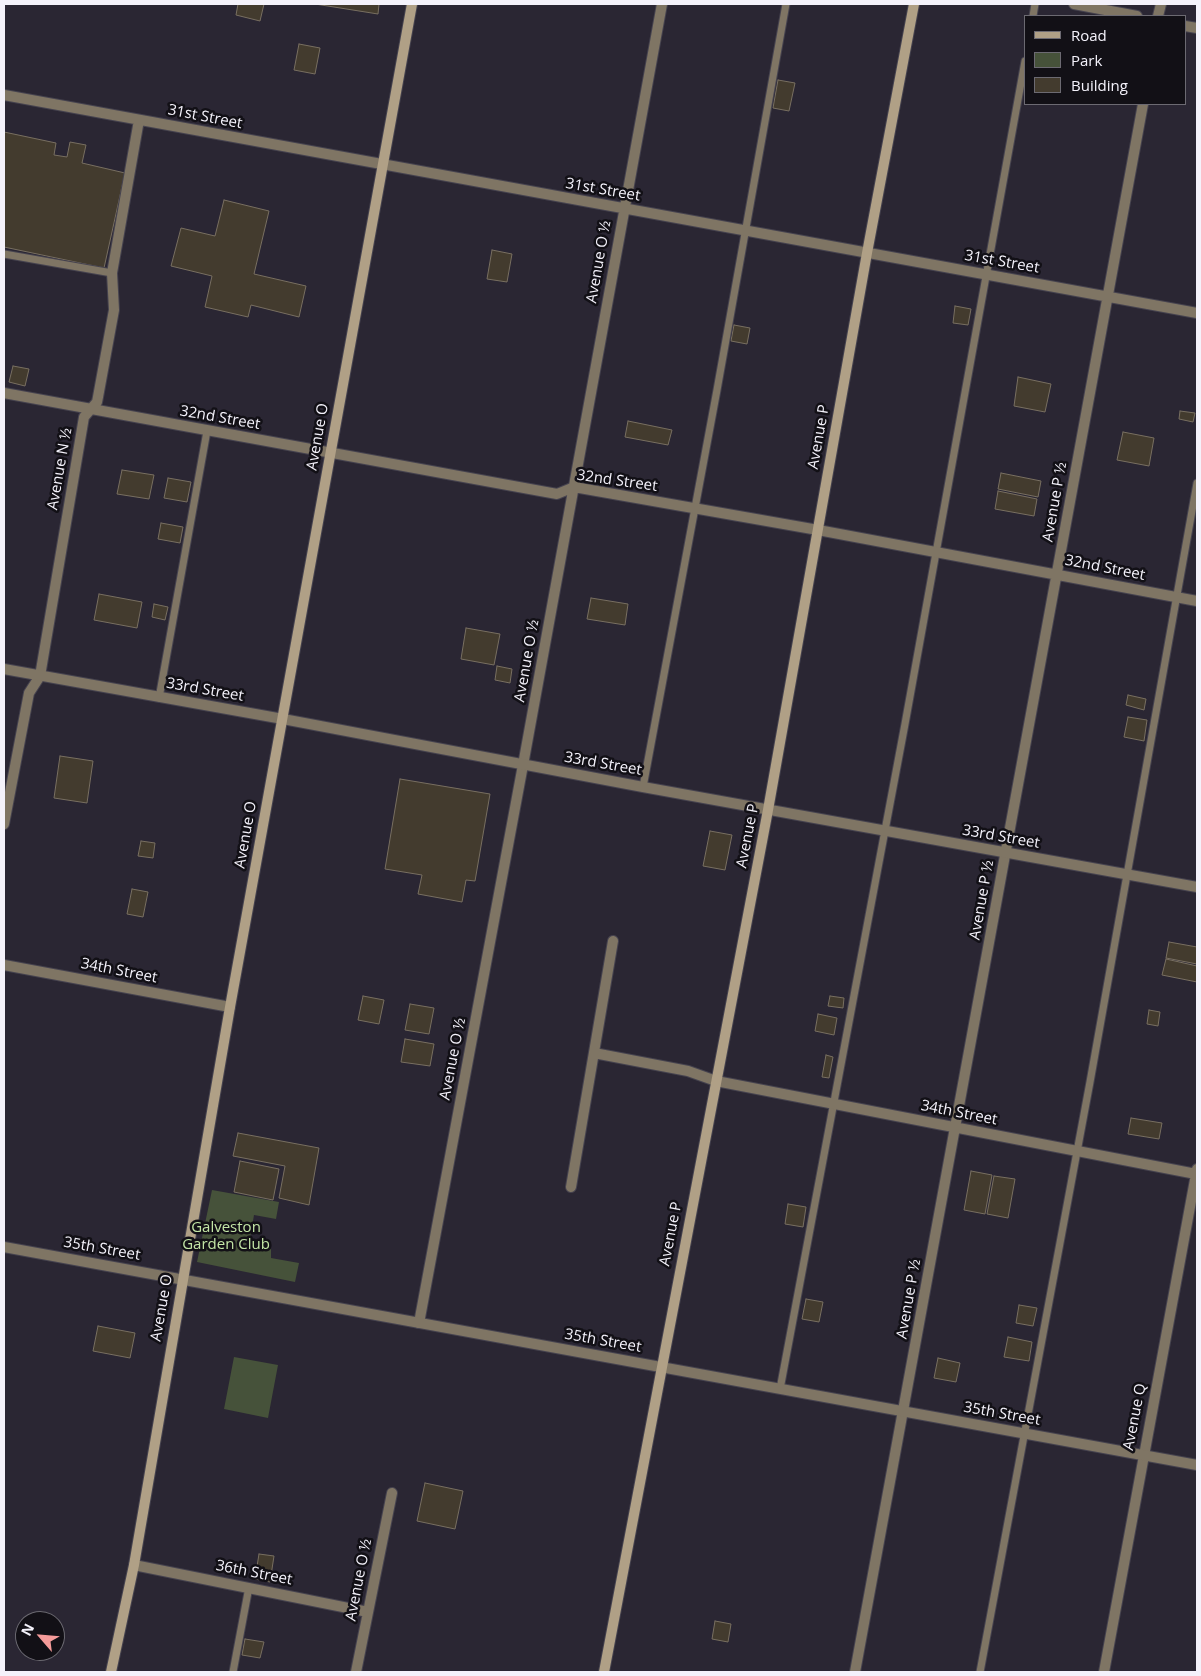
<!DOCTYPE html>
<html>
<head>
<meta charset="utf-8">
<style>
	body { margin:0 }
	#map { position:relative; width:1201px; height:1676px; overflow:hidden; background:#2a2633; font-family:"Open Sans",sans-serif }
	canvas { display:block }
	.frame { position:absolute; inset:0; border:5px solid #f4f2fb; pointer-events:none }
	.legend { position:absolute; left:1024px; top:15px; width:162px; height:90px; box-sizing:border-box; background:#121016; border:1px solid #6c6a72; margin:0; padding:6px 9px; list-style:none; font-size:15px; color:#f4f2fb }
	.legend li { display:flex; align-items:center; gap:10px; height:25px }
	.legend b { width:25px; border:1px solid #6c6a72 }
	.north { position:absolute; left:15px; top:1611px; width:50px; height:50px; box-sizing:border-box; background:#121016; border:1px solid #6c6a72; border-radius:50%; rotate:297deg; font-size:14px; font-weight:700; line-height:20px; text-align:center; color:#f4f2fb }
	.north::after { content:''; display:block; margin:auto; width:18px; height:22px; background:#f59b9a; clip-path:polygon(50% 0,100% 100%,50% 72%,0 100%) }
</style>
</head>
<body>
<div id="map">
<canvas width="1201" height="1676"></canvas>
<div class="frame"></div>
<ul class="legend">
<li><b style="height:6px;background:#b0a086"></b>Road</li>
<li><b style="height:14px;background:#46523a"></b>Park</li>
<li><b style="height:14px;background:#433b2e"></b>Building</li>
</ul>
<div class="north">N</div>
</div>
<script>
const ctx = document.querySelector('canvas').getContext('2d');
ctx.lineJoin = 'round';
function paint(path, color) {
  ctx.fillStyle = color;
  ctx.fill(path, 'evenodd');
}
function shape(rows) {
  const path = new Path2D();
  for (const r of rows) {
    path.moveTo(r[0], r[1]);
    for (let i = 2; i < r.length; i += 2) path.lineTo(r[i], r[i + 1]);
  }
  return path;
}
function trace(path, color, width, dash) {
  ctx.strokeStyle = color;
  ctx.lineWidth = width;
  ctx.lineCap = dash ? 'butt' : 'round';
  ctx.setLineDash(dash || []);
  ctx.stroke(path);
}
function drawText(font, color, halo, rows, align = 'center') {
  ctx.font = font + ' "Open Sans",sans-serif';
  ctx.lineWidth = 5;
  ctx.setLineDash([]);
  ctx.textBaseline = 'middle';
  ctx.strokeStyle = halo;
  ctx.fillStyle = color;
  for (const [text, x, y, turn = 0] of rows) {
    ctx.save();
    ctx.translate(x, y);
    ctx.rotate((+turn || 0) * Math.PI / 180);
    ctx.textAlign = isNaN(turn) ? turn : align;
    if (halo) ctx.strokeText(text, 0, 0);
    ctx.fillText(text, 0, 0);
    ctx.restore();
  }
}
paint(shape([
	[212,1190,279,1202,276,1219,254,1215,249,1244,271,1249,271,1258,299,1263,295,1282,197,1262],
	[234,1357,278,1365,268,1418,224,1409]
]), '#46523a');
const building = shape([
	[238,4,264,4,260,21,236,15,238,4],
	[315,4,379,4,378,14,315,4],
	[299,44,320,48,315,74,294,70,299,44],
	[778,80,795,83,789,111,773,108,778,80],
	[4,132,56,143,54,155,67,157,70,142,86,145,82,163,125,173,104,268,4,247,4,132],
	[224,200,269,211,254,274,306,286,299,317,251,305,248,317,205,307,212,276,171,266,181,228,215,236,224,200],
	[492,250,512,254,507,282,487,279,492,250],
	[955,306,971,309,968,325,953,323,955,306],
	[734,325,750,328,747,344,731,341,734,325],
	[13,366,29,369,25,386,9,382,13,366],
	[1018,377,1051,384,1045,412,1014,406,1018,377],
	[1180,411,1195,413,1193,422,1179,419,1180,411],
	[628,421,672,430,668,445,625,437,628,421],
	[1123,432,1154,438,1149,466,1117,460,1123,432],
	[122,470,154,475,149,499,117,494,122,470],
	[1001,473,1041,481,1038,497,998,489,1001,473],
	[168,478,191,482,187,502,164,498,168,478],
	[998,491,1037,499,1034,516,995,509,998,491],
	[161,523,183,527,180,543,158,539,161,523],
	[99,594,142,602,137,628,94,620,99,594],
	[591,598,628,604,625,625,587,619,591,598],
	[154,604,168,607,165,620,152,617,154,604],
	[466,628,500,634,494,665,461,659,466,628],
	[497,666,512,669,510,683,495,680,497,666],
	[1128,695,1146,699,1144,710,1126,705,1128,695],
	[1128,717,1147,720,1144,741,1124,737,1128,717],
	[60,756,93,761,87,803,54,798,60,756],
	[400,779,490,794,475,881,466,880,462,902,418,894,422,875,385,869,400,779],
	[710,831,732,835,725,870,703,866,710,831],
	[141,841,155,843,153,858,138,856,141,841],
	[132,889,148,892,143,917,127,914,132,889],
	[1169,942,1197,947,1197,964,1166,958,1169,942],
	[1166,959,1197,966,1197,982,1162,975,1166,959],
	[363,996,384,1000,379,1024,358,1020,363,996],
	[830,996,844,998,843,1008,828,1006,830,996],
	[410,1004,434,1008,429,1034,405,1030,410,1004],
	[1149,1010,1160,1012,1158,1026,1147,1024,1149,1010],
	[818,1014,837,1018,834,1035,815,1031,818,1014],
	[405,1039,434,1044,430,1066,401,1062,405,1039],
	[826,1055,833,1057,829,1078,822,1077,826,1055],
	[1131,1118,1162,1123,1159,1139,1128,1134,1131,1118],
	[238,1133,319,1148,309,1205,279,1198,285,1166,233,1156,238,1133],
	[240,1161,279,1169,273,1200,234,1192,240,1161],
	[971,1171,992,1175,985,1214,964,1210,971,1171],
	[994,1176,1015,1179,1008,1218,987,1214,994,1176],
	[788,1204,806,1207,803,1227,785,1224,788,1204],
	[806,1299,823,1302,819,1322,802,1319,806,1299],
	[1019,1305,1037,1308,1033,1326,1016,1323,1019,1305],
	[98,1326,135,1333,130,1358,93,1351,98,1326],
	[1008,1337,1032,1342,1029,1361,1004,1357,1008,1337],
	[938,1358,960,1363,956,1382,934,1378,938,1358],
	[425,1483,463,1491,455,1529,417,1521,425,1483],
	[259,1554,274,1556,270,1582,255,1579,259,1554],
	[715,1621,731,1624,728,1642,712,1639,715,1621],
	[245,1639,264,1642,260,1658,242,1655,245,1639]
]);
paint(building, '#433b2e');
trace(building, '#786f61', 1);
const service = shape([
	[1033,16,1035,4],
	[4,254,112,273],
	[159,698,207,431],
	[643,787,717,390,786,4],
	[780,1389,905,724,1025,61],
	[233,1672,249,1587],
	[980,1672,1090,1082,1197,483]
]);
const minor = shape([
	[1074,4,1137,16],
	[1158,16,1161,4],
	[1185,26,1197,28],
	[4,95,1197,313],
	[4,393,557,494,574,487,818,530,1197,601],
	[4,824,29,693,40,676,84,417,97,402,98,397,114,310,112,273,139,120],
	[4,965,230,1007],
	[594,1053,688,1071,716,1081,1196,1174],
	[571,1187,613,941],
	[419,1323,523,765,662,4],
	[134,1565,368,1612],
	[356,1672,392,1493],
	[855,1672,1143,104],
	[1104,1672,1197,1169]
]);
const tertiary = shape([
	[4,669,283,719,643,787,1197,887],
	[4,1247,1197,1465]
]);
const secondary = shape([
	[111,1672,134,1565,230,1007,412,4],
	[604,1672,768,810,867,253,914,4]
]);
trace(service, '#46434f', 9);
trace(minor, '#46434f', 12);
trace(tertiary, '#46434f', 12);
trace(secondary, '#46434f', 12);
trace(service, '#7f7564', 7);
trace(minor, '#7f7564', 10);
trace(tertiary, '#7f7564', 10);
trace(secondary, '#b0a086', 10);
drawText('15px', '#f4f2fb', '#121016', [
	["31st Street",205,117,11],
	["31st Street",603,190,10],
	["Avenue O ½",599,262,-80],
	["31st Street",1002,262,10],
	["32nd Street",220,418,10],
	["Avenue O",318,437,-80],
	["Avenue P",819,437,-80],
	["Avenue N ½",60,469,-80],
	["32nd Street",617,481,8],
	["Avenue P ½",1055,502,-80],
	["32nd Street",1105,568,11],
	["Avenue O ½",527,661,-80],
	["33rd Street",205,690,10],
	["33rd Street",603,764,10],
	["Avenue O",246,835,-80],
	["Avenue P",748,836,-79],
	["33rd Street",1001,837,10],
	["Avenue P ½",982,900,-80],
	["34th Street",119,971,11],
	["Avenue O ½",453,1059,-79],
	["34th Street",959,1113,11],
	["Avenue P",671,1234,-79],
	["35th Street",102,1249,10],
	["Avenue P ½",909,1299,-80],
	["Avenue O",162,1308,-80],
	["35th Street",603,1341,10],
	["35th Street",1002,1414,10],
	["Avenue Q",1135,1417,-79],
	["36th Street",254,1573,11],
	["Avenue O ½",359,1580,-79]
]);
drawText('15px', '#c3e5a6', '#121016', [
	["Galveston",226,1228],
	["Garden Club",226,1245]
]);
</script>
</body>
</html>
